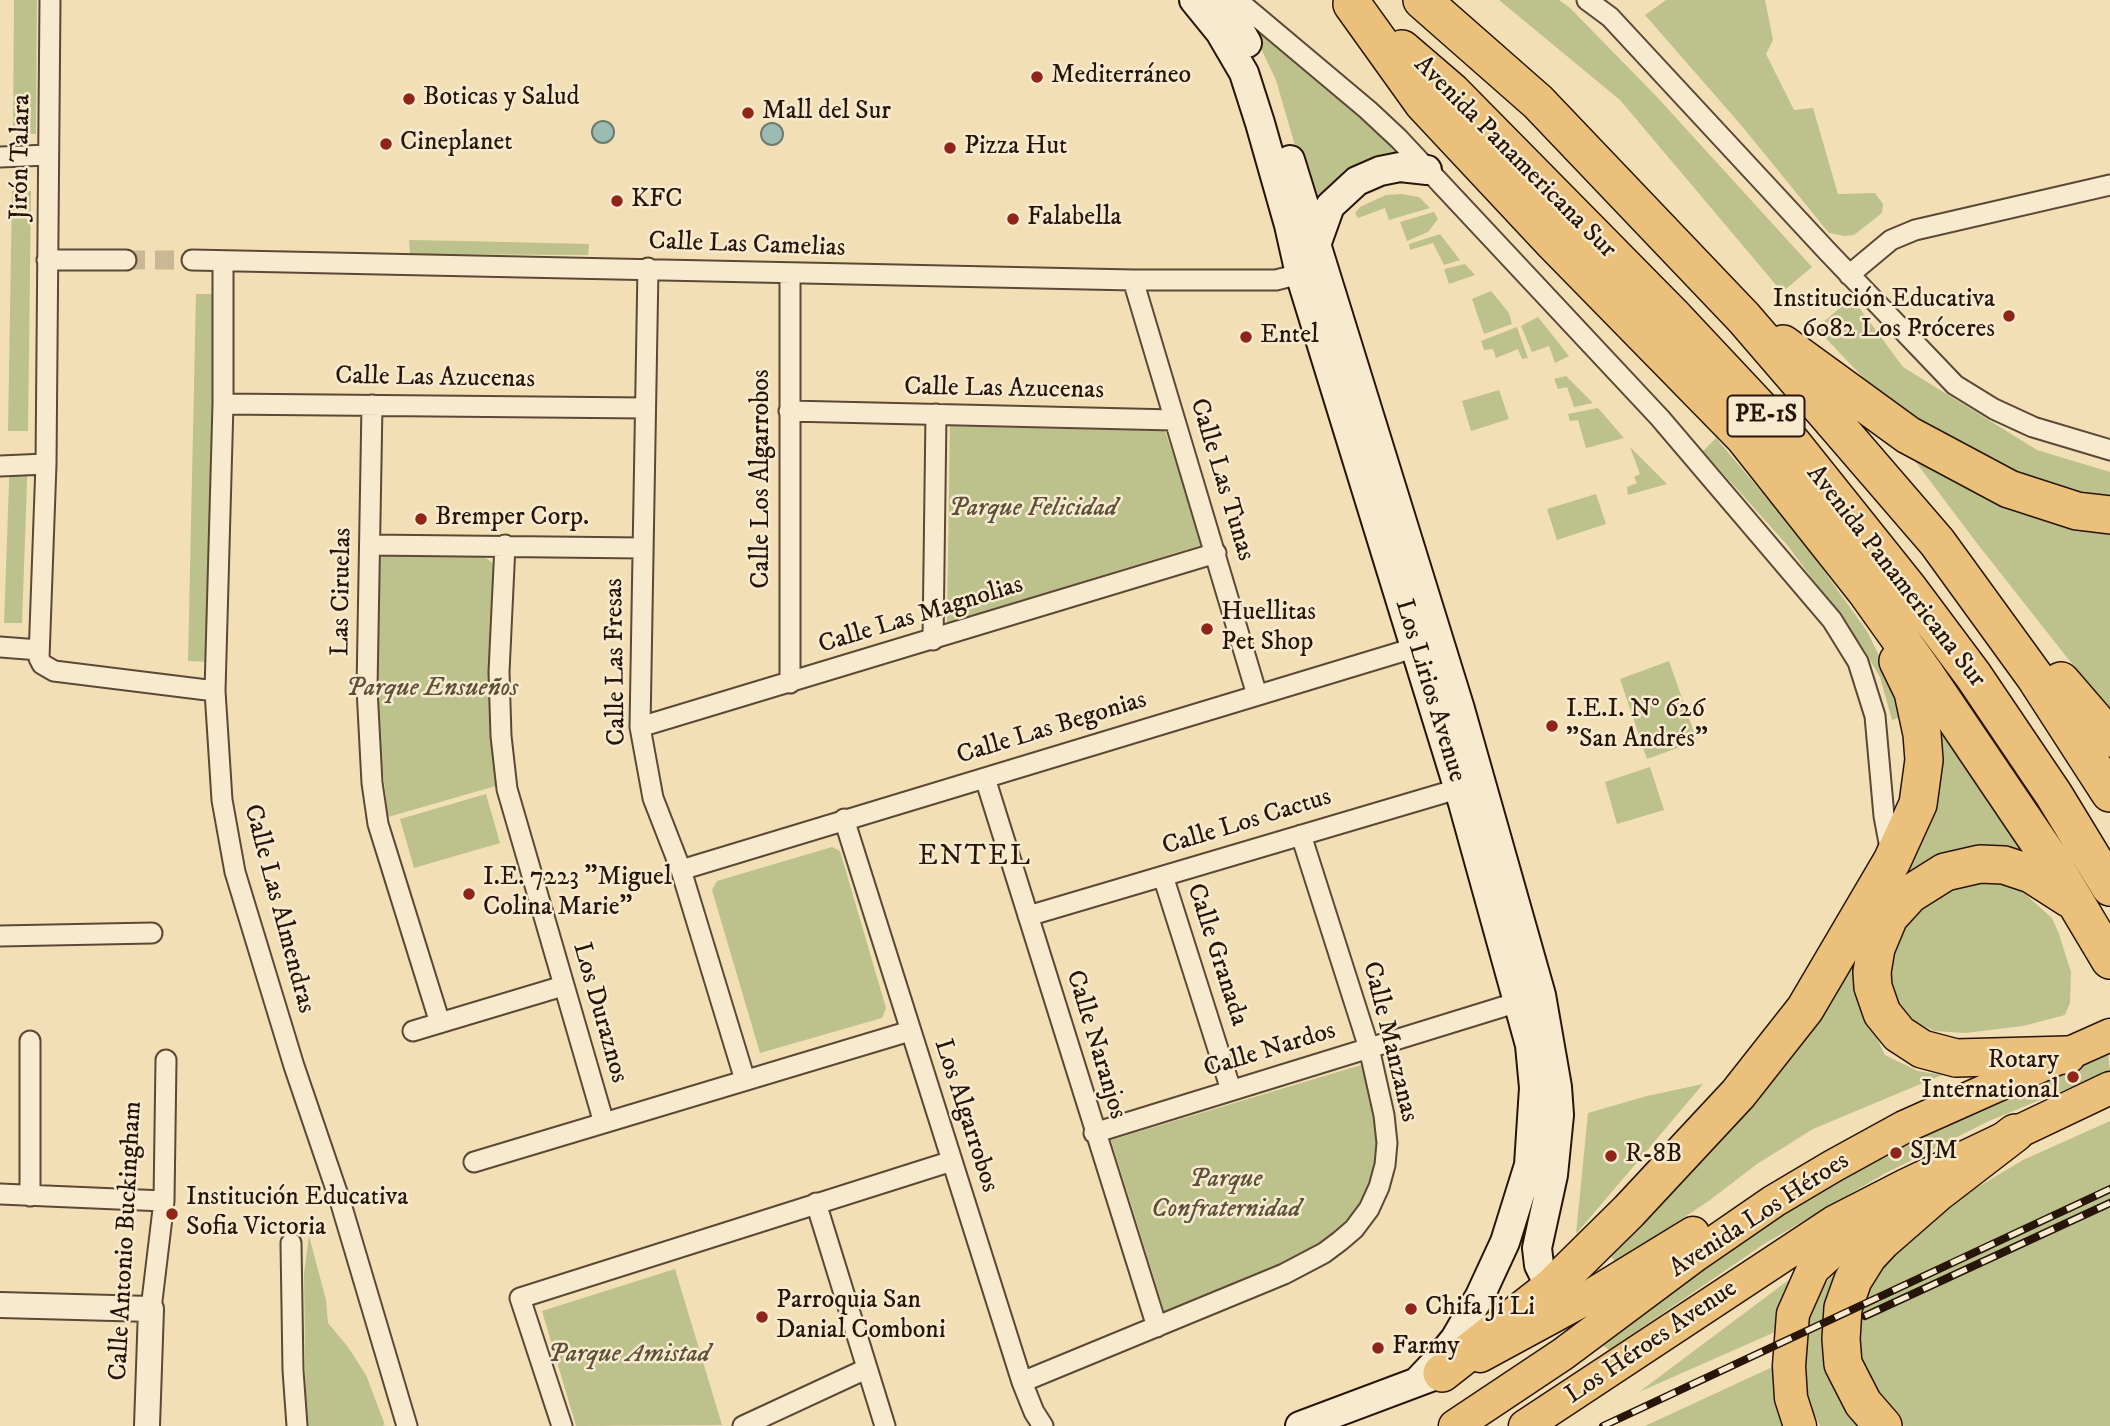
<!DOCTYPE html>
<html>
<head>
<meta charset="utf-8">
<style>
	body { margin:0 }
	canvas { display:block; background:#f3dfb5 }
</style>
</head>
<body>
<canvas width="2110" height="1426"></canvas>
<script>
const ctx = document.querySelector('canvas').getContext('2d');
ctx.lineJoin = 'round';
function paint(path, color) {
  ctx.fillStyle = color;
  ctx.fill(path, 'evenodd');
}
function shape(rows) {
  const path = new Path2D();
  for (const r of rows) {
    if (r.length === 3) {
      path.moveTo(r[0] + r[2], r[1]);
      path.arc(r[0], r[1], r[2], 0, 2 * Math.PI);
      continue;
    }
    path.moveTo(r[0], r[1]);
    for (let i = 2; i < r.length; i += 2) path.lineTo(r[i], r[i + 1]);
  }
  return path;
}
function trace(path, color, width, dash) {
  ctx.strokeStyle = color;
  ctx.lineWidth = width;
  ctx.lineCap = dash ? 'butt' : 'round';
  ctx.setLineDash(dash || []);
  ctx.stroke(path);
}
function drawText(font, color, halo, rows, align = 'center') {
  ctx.font = font + ' "IM FELL DW Pica",serif';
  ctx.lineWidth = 5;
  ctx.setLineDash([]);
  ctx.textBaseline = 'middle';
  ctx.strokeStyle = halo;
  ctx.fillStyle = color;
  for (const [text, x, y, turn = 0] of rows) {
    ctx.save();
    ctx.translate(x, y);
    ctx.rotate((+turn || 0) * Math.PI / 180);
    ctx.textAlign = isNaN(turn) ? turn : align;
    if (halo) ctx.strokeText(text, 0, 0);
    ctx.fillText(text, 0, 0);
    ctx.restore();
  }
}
paint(shape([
	[14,0,37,0,36,134,13,133],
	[1499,0,1559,0,1570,8,1657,97,1812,267,1782,292,1620,100],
	[1666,0,1765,0,1773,40,1766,54,1794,110,1813,108,1838,194,1875,193,1883,204,1882,213,1854,235,1845,236,1829,233,1741,125,1645,15],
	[1248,21,1338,93,1398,151,1398,155,1320,207,1311,201,1276,80],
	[12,191,31,191,28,431,8,431],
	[1401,194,1419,197,1430,208,1389,220,1385,208,1358,218,1355,213,1360,207,1386,195],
	[1434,212,1438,219,1428,232,1407,241,1400,222],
	[1440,234,1460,260,1444,265,1433,243,1410,250,1409,244],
	[409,240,464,241,589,244,588,255,410,254],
	[1465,264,1475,275,1449,284,1444,269],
	[1491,291,1509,313,1512,324,1484,334,1472,299],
	[196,294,218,294,210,662,188,661],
	[1852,298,1903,367,2037,450,2110,472,2110,503,2014,476,1944,441,1875,390,1816,328],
	[1538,317,1569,356,1555,363,1549,346,1532,352,1521,326],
	[1517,327,1528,358,1522,359,1518,349,1496,358,1493,349,1484,350,1481,341],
	[1566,376,1593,403,1574,407,1567,387,1558,389,1554,379],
	[1499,390,1509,419,1471,431,1462,401],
	[1598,408,1624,438,1586,448,1578,420,1570,421,1568,414],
	[950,426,1165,431,1204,544,947,623],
	[1716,438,1798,535,1867,631,1888,674,1905,716,1892,720,1880,677,1861,645,1788,546,1703,451],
	[1630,447,1667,484,1628,495,1627,487,1637,483,1634,477,1640,474],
	[1906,449,2110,532,2110,719,2080,674,1976,542],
	[10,455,28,455,22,623,4,623],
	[1596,494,1606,524,1557,540,1547,509],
	[388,554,483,556,494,564,490,671,499,785,388,817,374,692,376,571,380,558],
	[1669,661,1697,741,1647,759,1620,679],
	[1915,675,2028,859,1953,856,1920,865,1887,884,1904,847],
	[1650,767,1664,810,1617,824,1605,782],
	[486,794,500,843,414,868,400,819],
	[832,847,840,851,886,1008,882,1018,760,1053,712,890,717,881],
	[1975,880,2006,883,2025,894,2052,918,2059,934,2071,972,2070,1003,2065,1015,2023,1026,1965,1033,1934,1031,1912,1020,1894,1006,1883,960,1921,897],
	[1857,942,1861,1005,1885,1055,1918,1071,1942,1075,1813,1129,1757,1164,1710,1200,1616,1263,1606,1250],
	[2108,1053,2110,1071,1989,1121,1884,1174,1764,1244,1609,1350,1601,1344,1719,1250,1880,1153],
	[1361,1065,1377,1116,1381,1146,1371,1191,1342,1230,1296,1262,1165,1313,1111,1140],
	[1703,1084,1639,1160,1576,1234,1588,1113,1647,1096],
	[2110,1121,2110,1426,1905,1426,1899,1424,1863,1379,1857,1338,1869,1284,1936,1212,2023,1160],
	[309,1236,326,1300,328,1323,348,1347,366,1375,385,1425,382,1426,306,1426,304,1273],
	[1846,1254,1864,1426,1820,1426,1809,1404,1804,1381,1804,1327,1818,1287,1822,1289],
	[675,1269,722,1425,576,1426,542,1311],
	[1802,1270,1775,1332,1639,1392],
	[1781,1363,1791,1426,1645,1426]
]), '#bdc18c');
const water = shape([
	[603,132,11],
	[772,134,11]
]);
paint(water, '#9cbcb3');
trace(water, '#6e796f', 2);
trace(shape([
	[126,260,192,260]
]), '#cab793', 19, [19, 10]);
const minor = shape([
	[50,0,46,464,39,658,42,664,54,671,215,691],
	[1237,0,1368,110,1399,139,1660,418,1832,620,1858,662,1875,716,1884,816,1891,853],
	[1587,0,1610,17,1827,251,1955,385,1994,409,2033,427,2110,450],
	[0,157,48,155],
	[47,260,126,260],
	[192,260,1133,280,1276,280,1300,274],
	[223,261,223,404,215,691,222,800,235,872,294,1066,341,1204,407,1426],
	[648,268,640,727,653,798,681,870,745,1080],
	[1849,275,1891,240,1915,230,2110,185],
	[1133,280,1257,695],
	[223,404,645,408],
	[372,405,367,689,372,783,378,824,440,1023],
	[789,411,1174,420],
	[0,466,46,464],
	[370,545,642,548],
	[505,545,499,672,501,736,507,789,604,1123],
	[933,640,936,414],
	[0,647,39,650],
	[790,683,790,274],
	[640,727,1216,553],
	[985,778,1157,1327],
	[844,819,1022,1382,1034,1412,1043,1426],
	[681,870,1427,644],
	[1163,876,1231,1090],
	[1028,916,1471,785],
	[0,936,152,933],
	[413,1031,563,986],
	[1094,1133,1528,999],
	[474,1162,910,1031],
	[0,1194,164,1201],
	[30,1196,30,1041],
	[816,1203,885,1426],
	[291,1243,293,1370,297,1426],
	[151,1309,164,1201,166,1060],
	[1022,1382,1284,1274,1324,1253,1340,1241,1354,1229,1369,1209,1379,1187,1385,1165,1387,1143,1384,1115,1369,1048,1301,835],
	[562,1426,520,1298,952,1161],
	[743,1426,866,1369]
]);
const tertiary = shape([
	[0,1305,151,1309,147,1426]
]);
const secondary = shape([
	[1194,0,1220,32,1244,73,1260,123,1289,225,1300,274,1463,803,1530,1045,1534,1088,1529,1165,1505,1242,1480,1296,1455,1339,1437,1361,1418,1381],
	[1219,0,1233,18,1247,43],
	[1290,160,1460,709,1541,995,1557,1087,1559,1115,1553,1175,1537,1248,1539,1265,1545,1277,1553,1286,1571,1295],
	[1316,245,1330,206,1357,181,1380,171,1400,167,1427,170],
	[1300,1426,1436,1375]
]);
const primary = shape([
	[1480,1356,1587,1298,1693,1233],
	[1455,1426,1563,1354,1697,1254,1774,1201,1833,1166,1904,1127,2110,1035],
	[1525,1426,1834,1222,1904,1186,2110,1088],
	[1800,1426,1791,1398,1789,1366,1793,1314,1813,1269,1873,1215]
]);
const motorway = shape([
	[1422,0,1538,102,1744,318,1937,542,2035,677,2110,793],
	[1352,4,1423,103,1554,243,1744,437,1865,590,1925,674,2048,856,2110,960],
	[1402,49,1452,92,1671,314,1792,443,1908,588,1973,675,2054,795,2110,887],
	[1783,344,1908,435,2009,489,2077,511,2110,515],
	[2061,681,2110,738],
	[2067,1055,1956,1058,1922,1049,1899,1034,1882,1013,1873,987,1872,972,1876,948,1889,917,1910,894,1945,872,1980,864,2004,865,2031,874,2070,899],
	[1442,1373,1553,1286,1629,1211,1738,1094,1805,1009,1892,861,1918,804,1924,760,1922,734,1913,692,1898,661],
	[1883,1426,1863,1403,1843,1364,1841,1339,1843,1308,1853,1280,1868,1256,1882,1241,1937,1193,2015,1133]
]);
trace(minor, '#5b4835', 23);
trace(tertiary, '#5b4835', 28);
trace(secondary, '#28150a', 32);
trace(primary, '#28150a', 35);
trace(motorway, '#28150a', 40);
trace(minor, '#f7eacf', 19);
trace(tertiary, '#f7eacf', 24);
trace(secondary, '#f7eacf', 28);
trace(primary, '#eac07a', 32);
trace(motorway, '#eac07a', 37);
const rail = shape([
	[1865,1316,2110,1203],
	[1603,1426,2110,1189]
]);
trace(rail, '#28150a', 8);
trace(rail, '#f7eacf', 5, [16]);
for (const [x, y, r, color] of [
	[1037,77,7,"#8f2418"],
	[409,99,7,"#8f2418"],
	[748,113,7,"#8f2418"],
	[386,144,7,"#8f2418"],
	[950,148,7,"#8f2418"],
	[617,201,7,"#8f2418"],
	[1013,219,7,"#8f2418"],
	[2009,316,7,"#8f2418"],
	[1246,337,7,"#8f2418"],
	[421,519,7,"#8f2418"],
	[1207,629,7,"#8f2418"],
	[1552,726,7,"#8f2418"],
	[469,894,7,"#8f2418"],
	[2073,1077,7,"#8f2418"],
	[1896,1153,7,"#8f2418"],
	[1611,1156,7,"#8f2418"],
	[172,1214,7,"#8f2418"],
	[1411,1309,7,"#8f2418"],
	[762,1317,7,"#8f2418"],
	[1378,1348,7,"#8f2418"]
]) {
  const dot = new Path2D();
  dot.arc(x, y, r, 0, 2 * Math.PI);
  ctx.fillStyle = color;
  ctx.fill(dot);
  trace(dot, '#f7eacf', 2.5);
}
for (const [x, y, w] of [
	[1766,416,77]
]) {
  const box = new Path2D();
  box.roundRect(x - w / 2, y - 20.5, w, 41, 5);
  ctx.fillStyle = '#f7eacf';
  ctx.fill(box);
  trace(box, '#28150a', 2);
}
drawText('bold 24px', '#28150a', null, [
	["PE-1S",1766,416]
]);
drawText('26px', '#28150a', '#f7eacf', [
	["Mediterráneo",1051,77],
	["Boticas y Salud",423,99],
	["Mall del Sur",762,113],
	["Cineplanet",400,144],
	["Pizza Hut",964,148],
	["KFC",631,201],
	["Falabella",1027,219],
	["Institución Educativa",1995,301,"right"],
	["6082 Los Próceres",1995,331,"right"],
	["Entel",1260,337],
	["Bremper Corp.",435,519],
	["Huellitas",1221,614],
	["Pet Shop",1221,644],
	["I.E.I. N° 626",1566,711],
	["\"San Andrés\"",1566,741],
	["I.E. 7223 \"Miguel",483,879],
	["Colina Marie\"",483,909],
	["Rotary",2059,1062,"right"],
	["International",2059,1092,"right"],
	["SJM",1910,1153],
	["R-8B",1625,1156],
	["Institución Educativa",186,1199],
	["Sofia Victoria",186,1229],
	["Parroquia San",776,1302],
	["Danial Comboni",776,1332],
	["Chifa Ji Li",1425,1309],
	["Farmy",1392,1348]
], 'left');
drawText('26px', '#28150a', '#f7eacf', [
	["Jirón Talara",22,157,-89],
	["Avenida Panamericana Sur",1514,158,45],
	["Calle Las Camelias",747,246,2],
	["Calle Las Azucenas",435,379,1],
	["Calle Las Azucenas",1004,390,1],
	["Calle Los Algarrobos",763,479,-90],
	["Calle Las Tunas",1221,480,73],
	["Avenida Panamericana Sur",1895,577,52],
	["Las Ciruelas",343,592,-89],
	["Calle Las Magnolias",921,616,-17],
	["Calle Las Fresas",617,662,-91],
	["Los Lirios Avenue",1429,691,73],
	["Calle Las Begonias",1052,729,-17],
	["Calle Los Cactus",1247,823,-17],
	["Calle Las Almendras",278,909,75],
	["Calle Granada",1216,955,72],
	["Los Duraznos",599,1013,74],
	["Calle Manzanas",1389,1042,76],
	["Calle Naranjos",1095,1045,73],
	["Calle Nardos",1270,1051,-17],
	["Los Algarrobos",965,1116,72],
	["Avenida Los Héroes",1760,1216,-33],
	["Calle Antonio Buckingham",127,1241,-87],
	["Los Héroes Avenue",1652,1343,-34]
]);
drawText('italic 26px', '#5c5138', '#f7eacf', [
	["Parque Felicidad",1033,510],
	["Parque Ensueños",432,690],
	["Parque",1226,1181],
	["Confraternidad",1226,1211],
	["Parque Amistad",629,1356]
]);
ctx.letterSpacing = '2px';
drawText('28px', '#28150a', '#f7eacf', [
	["ENTEL",975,858]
]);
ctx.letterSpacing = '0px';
</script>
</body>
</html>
